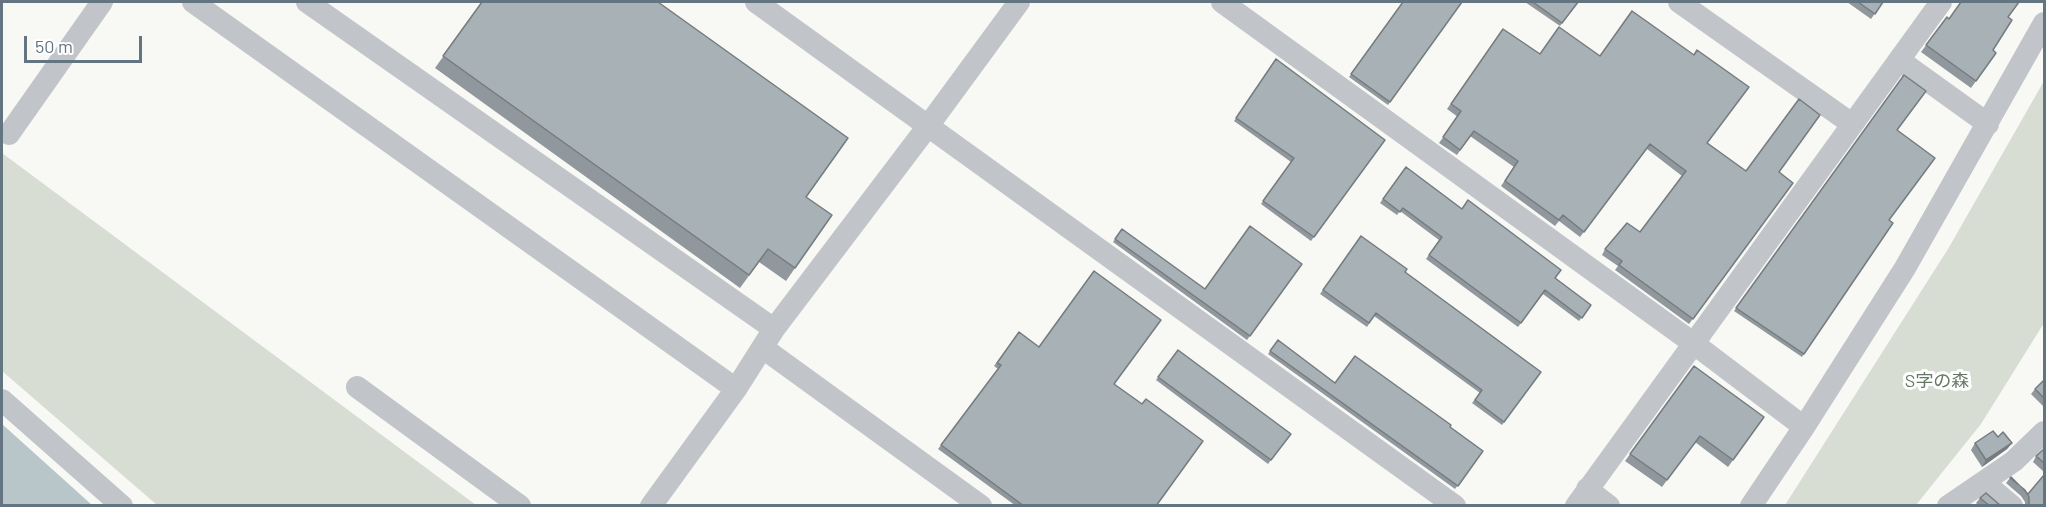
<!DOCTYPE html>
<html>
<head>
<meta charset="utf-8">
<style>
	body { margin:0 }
	#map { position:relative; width:2046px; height:507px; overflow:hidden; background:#f8f8f5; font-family:Barlow,sans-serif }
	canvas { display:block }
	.frame { position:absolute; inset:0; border:3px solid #637580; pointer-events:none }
	.scale { position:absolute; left:24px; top:36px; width:118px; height:27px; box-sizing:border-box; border:3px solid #637580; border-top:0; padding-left:8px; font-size:18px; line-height:21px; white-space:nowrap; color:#637580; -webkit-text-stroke:4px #fff; paint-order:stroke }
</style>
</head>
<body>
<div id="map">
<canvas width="2046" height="507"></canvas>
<div class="frame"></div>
<div class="scale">50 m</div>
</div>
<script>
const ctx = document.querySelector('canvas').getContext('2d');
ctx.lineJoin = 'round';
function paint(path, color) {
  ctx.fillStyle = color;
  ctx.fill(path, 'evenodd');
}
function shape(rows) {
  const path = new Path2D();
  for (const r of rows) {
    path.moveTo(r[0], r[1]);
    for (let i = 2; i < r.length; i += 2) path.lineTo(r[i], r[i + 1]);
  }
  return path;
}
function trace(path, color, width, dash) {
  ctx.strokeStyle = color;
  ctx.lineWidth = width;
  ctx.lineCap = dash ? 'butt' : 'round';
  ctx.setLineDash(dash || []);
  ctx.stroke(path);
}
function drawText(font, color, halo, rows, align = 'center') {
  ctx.font = font + ' Barlow,"Noto Sans JP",sans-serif';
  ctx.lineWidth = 6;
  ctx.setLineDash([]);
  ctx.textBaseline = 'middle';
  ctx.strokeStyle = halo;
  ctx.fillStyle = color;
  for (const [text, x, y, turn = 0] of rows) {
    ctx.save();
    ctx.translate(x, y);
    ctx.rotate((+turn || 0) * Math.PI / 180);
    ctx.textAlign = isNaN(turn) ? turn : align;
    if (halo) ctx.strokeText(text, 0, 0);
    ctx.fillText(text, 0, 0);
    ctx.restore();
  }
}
paint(shape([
	[2044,81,2044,323,1981,424,1916,505,1785,505,1948,249],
	[2,153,476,505,157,505,2,371]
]), '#d8ddd4');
paint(shape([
	[2,424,92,505,2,505]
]), '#b8c6c9');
trace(shape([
	[193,2,736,389],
	[307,2,774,329],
	[756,2,1455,506],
	[1222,2,1693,343,1804,427],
	[1679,2,1852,124],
	[1899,60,1988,124],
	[9,134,102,2],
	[763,348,981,506],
	[357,387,520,506],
	[2,400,122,506],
	[1984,482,2012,506],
	[1587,489,1609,506],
	[651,506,736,389,774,329,928,126,1019,2],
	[1576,506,1941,2],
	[1751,506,1804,427,1905,268,2044,23],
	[1948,506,2014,461,2044,432]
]), '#c1c5c9', 22);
paint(shape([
	[482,2,806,197,832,215,786,281,759,262,740,288,435,68],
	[1403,2,1462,2,1388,105,1349,77],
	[1525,2,1579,2,1560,26],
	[1847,2,1883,2,1871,19],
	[1947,17,1949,19,2008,17,1993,50,1996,53,1971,88,1921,52],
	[1503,29,1540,54,1708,143,1746,171,1779,172,1793,183,1689,324,1615,270,1618,266,1602,255,1605,249,1640,232,1682,176,1647,149,1580,237,1559,221,1555,226,1501,186,1514,167,1470,136,1457,155,1439,143,1458,117,1447,109],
	[1276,59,1385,140,1311,241,1261,204,1291,162,1234,121],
	[1904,75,1897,130,1889,220,1893,223,1802,357,1734,311],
	[1406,167,1591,305,1579,321,1543,294,1518,327,1426,259,1439,240,1400,211,1397,215,1380,203],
	[1122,229,1205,289,1302,264,1247,340,1113,242],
	[1361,236,1405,272,1541,372,1502,425,1472,403,1480,393,1374,316,1367,327,1320,294],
	[1019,332,1039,347,1114,384,1156,506,1016,506,938,449,998,369,994,366],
	[1278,340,1335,383,1450,427,1483,451,1455,489,1268,354],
	[1178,350,1291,434,1268,464,1156,380],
	[1694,366,1764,417,1728,467,1695,442,1662,487,1625,461],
	[2044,380,2044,407,2031,394,2035,389],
	[1998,437,2012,443,2007,449,1982,467,1971,450,1975,443],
	[2044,449,2044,472,2033,462,2036,456],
	[2010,478,2028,494,2044,506,2025,506,2025,502,2021,496,2006,483],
	[1980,498,2001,506,1979,506,1976,503]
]), '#90989d');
paint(shape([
	[2012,443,2007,449,1982,467,1986,460]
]), '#757c7f');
const building = shape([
	[482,2,658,2,848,138,806,197,832,215,795,268,768,249,749,275,443,56,482,2],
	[1403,2,1462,2,1390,102,1351,74,1403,2],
	[1533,2,1578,2,1562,23,1533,2],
	[1858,2,1883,2,1875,14,1858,2],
	[1961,2,2019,2,2008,17,2012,20,1993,50,1996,53,1976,81,1926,45,1947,17,1949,19,1961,2],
	[1632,11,1694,55,1697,50,1749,87,1707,143,1746,171,1799,99,1820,115,1779,172,1793,183,1693,319,1619,265,1622,261,1605,249,1627,223,1640,232,1686,171,1650,144,1584,232,1563,215,1559,220,1505,181,1518,161,1474,131,1460,150,1443,137,1461,111,1451,104,1503,29,1540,54,1559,27,1600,56,1632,11],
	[1276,59,1385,140,1314,237,1263,201,1294,158,1236,118,1276,59],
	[1904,75,1926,91,1897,130,1935,158,1889,220,1893,223,1804,354,1736,308,1904,75],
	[1406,167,1462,209,1468,200,1561,270,1555,278,1591,305,1582,318,1545,290,1521,323,1429,255,1442,237,1403,208,1400,212,1383,199,1406,167],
	[1250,226,1302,264,1250,336,1115,239,1122,229,1205,289,1250,226],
	[1361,236,1407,269,1405,272,1541,372,1504,422,1475,400,1482,390,1376,313,1369,323,1323,290,1361,236],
	[1094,271,1161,320,1114,384,1142,404,1146,399,1203,441,1156,506,1024,506,941,445,1001,365,997,363,1019,332,1039,347,1094,271],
	[1278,340,1335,383,1355,356,1451,425,1450,427,1483,451,1458,486,1270,351,1278,340],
	[1178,350,1291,434,1271,460,1158,377,1178,350],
	[1694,366,1764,417,1733,460,1700,436,1667,480,1630,454,1694,366],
	[2044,380,2044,398,2035,389,2044,380],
	[1993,431,1998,437,2003,432,2012,443,1986,460,1975,443,1993,431],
	[2044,449,2044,463,2036,456,2044,449],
	[2044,475,2044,506,2028,506,2029,504,2029,497,2025,490,2010,478,2011,477,2028,494,2044,475],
	[1986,493,2001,506,1990,506,1980,498,1986,493]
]);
paint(building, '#a7b1b6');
trace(building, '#757c7f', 1.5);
drawText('18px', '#677862', '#fff', [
	["S字の森",1937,381]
]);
</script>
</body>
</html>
